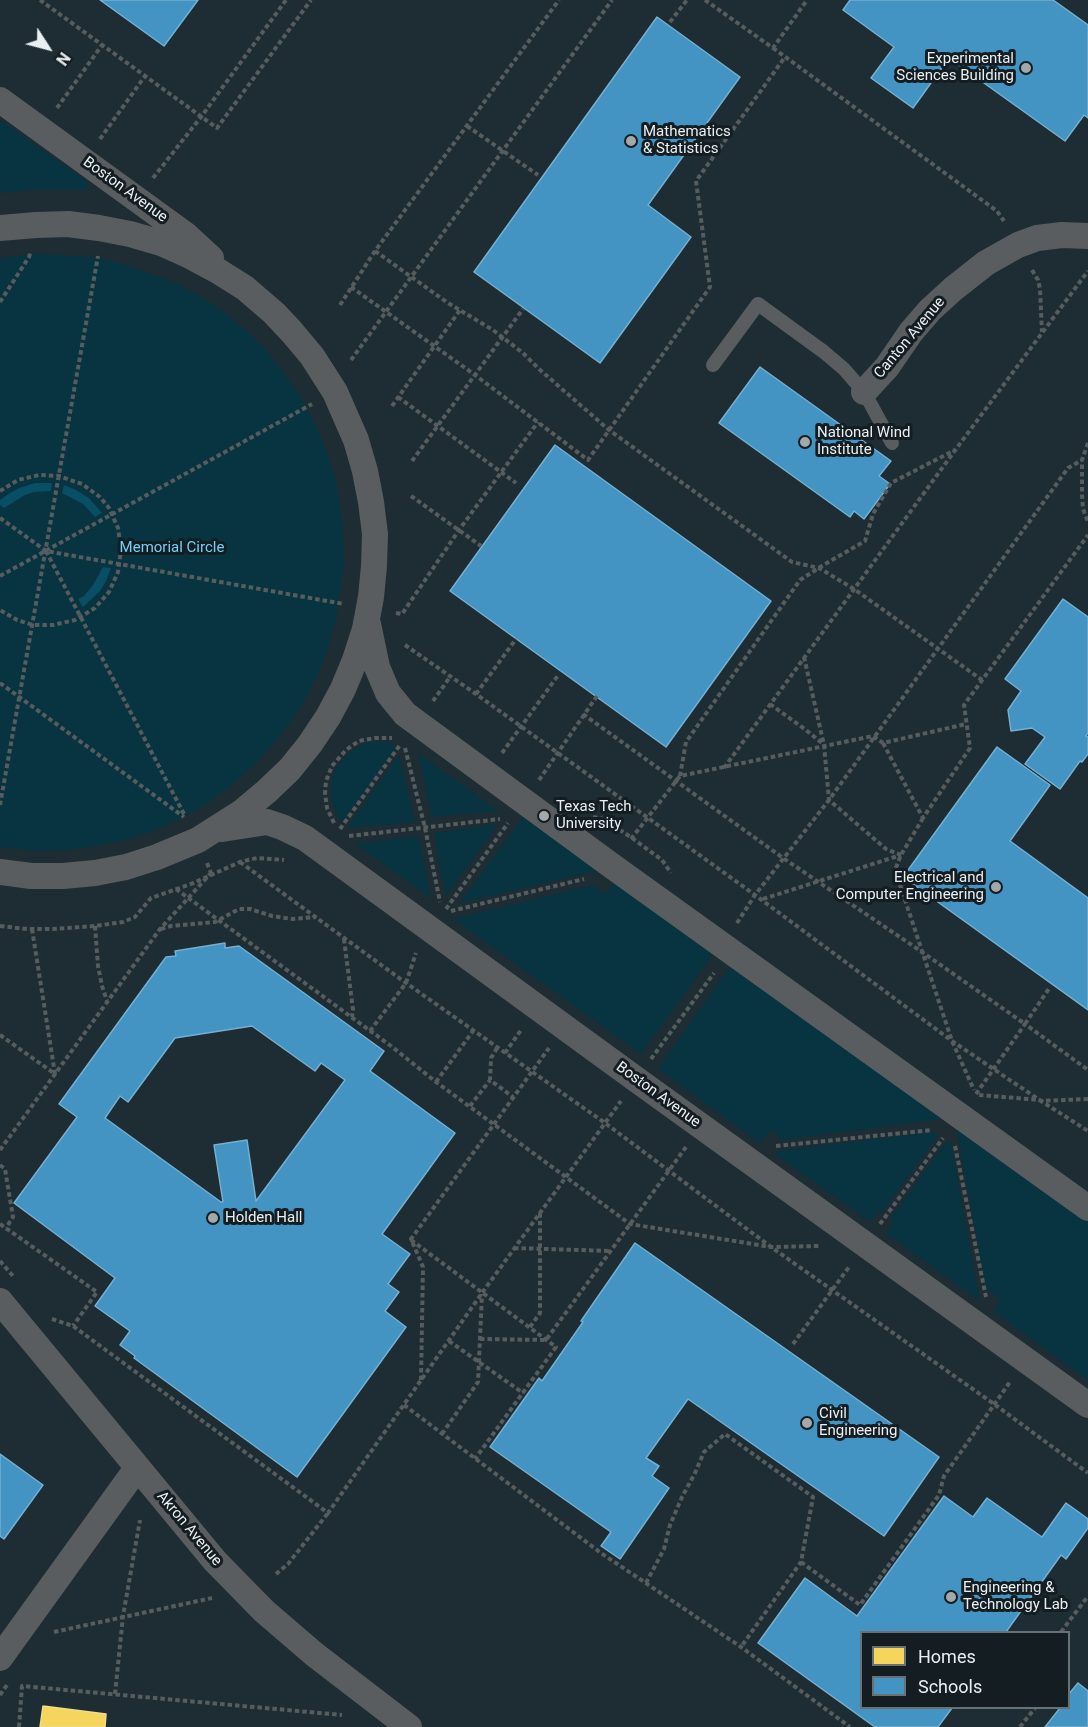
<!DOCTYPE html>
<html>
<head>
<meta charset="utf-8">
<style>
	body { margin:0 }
	#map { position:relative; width:1088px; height:1727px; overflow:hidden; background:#202628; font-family:Roboto,sans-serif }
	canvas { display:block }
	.legend { position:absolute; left:860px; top:1631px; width:210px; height:78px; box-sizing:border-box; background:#141d22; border:2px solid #697175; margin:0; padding:8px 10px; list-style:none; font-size:18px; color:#e9eff2 }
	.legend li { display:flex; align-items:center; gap:12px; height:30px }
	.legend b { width:30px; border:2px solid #697175 }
	.north { position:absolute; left:18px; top:18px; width:60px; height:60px; -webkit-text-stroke:4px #141d22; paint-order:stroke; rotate:126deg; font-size:16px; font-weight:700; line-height:24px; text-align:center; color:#e9eff2 }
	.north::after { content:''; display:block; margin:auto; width:21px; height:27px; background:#e9eff2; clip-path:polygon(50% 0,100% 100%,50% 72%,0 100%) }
</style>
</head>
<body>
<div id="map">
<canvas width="1088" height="1727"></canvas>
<ul class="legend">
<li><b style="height:16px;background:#f6d55c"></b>Homes</li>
<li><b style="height:16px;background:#4393c3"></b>Schools</li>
</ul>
<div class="north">N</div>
</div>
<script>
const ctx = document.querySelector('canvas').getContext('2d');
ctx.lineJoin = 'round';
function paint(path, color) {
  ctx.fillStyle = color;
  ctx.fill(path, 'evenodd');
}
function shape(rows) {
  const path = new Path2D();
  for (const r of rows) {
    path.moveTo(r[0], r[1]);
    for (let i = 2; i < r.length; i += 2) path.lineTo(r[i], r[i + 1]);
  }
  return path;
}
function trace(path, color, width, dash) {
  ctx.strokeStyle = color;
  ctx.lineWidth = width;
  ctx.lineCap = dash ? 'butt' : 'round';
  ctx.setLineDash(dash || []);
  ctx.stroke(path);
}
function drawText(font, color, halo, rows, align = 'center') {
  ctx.font = font + ' Roboto,sans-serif';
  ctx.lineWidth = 6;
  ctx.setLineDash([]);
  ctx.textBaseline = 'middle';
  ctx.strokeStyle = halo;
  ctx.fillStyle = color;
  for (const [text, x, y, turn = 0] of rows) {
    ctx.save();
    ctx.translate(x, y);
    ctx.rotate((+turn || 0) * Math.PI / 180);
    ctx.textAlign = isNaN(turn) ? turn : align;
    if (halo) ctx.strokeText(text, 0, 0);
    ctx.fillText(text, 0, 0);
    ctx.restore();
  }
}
paint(shape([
	[0,0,1088,0,1088,1727,0,1727],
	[862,1632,1068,1632,1068,1708,862,1708]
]), '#1d2d33');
paint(shape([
	[0,120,85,180,88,186,86,190,30,190,0,193],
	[31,254,61,255,90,257,119,263,148,272,175,283,201,297,225,313,247,331,267,351,285,374,301,398,315,423,326,450,335,477,340,505,343,534,344,563,336,620,328,647,318,674,305,700,289,724,271,747,251,768,229,787,205,805,179,819,153,831,125,840,96,846,67,850,38,851,0,847,0,258],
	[369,742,385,742,395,745,395,748,344,820,341,820,336,813,330,796,332,777,336,768,348,753,361,745],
	[418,753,498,811,432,817],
	[399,755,415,822,347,828],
	[523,817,597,871,460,903],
	[498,824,446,896,434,833],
	[418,836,431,898,355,844],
	[614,880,714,953,641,1054,453,919,593,885,605,894],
	[730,966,942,1119,782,1140,770,1129,761,1144,658,1069],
	[960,1130,1088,1223,1088,1380,993,1311,1001,1300,986,1288,957,1133],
	[935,1132,938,1135,882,1212,879,1211,870,1222,775,1154,777,1151],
	[947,1141,951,1143,979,1297,978,1300,886,1233,894,1222,891,1218]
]), '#083341');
paint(shape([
	[35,483,52,483,51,491,34,492,25,495,4,508,0,505,0,500,10,493,19,488],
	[64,485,76,490,89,498,102,513,95,517,83,504,62,493],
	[103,567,111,568,106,581,100,591,83,607,78,599,84,596,93,585]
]), '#084e64');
const homes = shape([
	[43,1706,106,1714,105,1727,40,1727,43,1706]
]);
paint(homes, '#f6d55c');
trace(homes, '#f2dd89', 1.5);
const schools = shape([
	[100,0,198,0,164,46,100,0],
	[850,0,1053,0,1088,25,1088,118,1084,115,1065,141,949,58,913,108,871,78,894,47,843,10,850,0],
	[657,17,740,77,648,205,691,237,600,363,474,272,657,17],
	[760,367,891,461,879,476,890,484,864,519,854,511,850,517,719,423,760,367],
	[555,445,771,601,666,747,450,591,555,445],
	[1063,599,1088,617,1088,733,1086,736,1088,737,1088,754,1082,762,1080,761,1060,789,1025,764,1045,737,1032,728,1011,731,1008,710,1021,691,1005,679,1063,599],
	[997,747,1050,785,1010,841,1088,898,1088,1010,903,877,997,747],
	[225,943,225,948,239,946,384,1051,370,1071,455,1133,382,1234,410,1254,388,1284,399,1292,385,1311,406,1327,297,1477,134,1358,135,1356,120,1345,130,1331,95,1306,115,1278,14,1203,77,1117,59,1104,166,957,176,956,175,951,225,943],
	[252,1026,315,1071,321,1063,345,1080,256,1201,247,1140,214,1145,223,1202,221,1202,105,1118,120,1096,128,1102,175,1038,252,1026],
	[635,1243,939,1457,884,1536,688,1399,646,1458,659,1466,652,1476,669,1488,620,1559,601,1546,611,1532,490,1447,539,1378,542,1381,583,1322,581,1321,635,1243],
	[0,1454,43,1485,4,1539,0,1536,0,1454],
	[944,1496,973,1517,987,1498,1042,1537,1066,1503,1088,1519,1088,1528,1066,1559,1061,1555,1006,1632,862,1632,862,1708,952,1708,938,1727,875,1727,758,1643,805,1578,857,1616,944,1496],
	[1078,1683,1088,1691,1088,1727,1045,1727,1060,1708,1068,1708,1068,1695,1078,1683]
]);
paint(schools, '#4393c3');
trace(schools, '#75afd1', 1.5);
trace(shape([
	[40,0,217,128,311,0],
	[705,0,773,48,807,0],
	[670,22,687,0],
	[773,48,997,211,1004,221],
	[57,108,102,45],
	[467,126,538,175],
	[100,139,145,76],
	[153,178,201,117,286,0],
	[375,251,448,303,493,330,523,353,539,369,609,430,792,562,819,568,854,589,982,680],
	[1032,270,1038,280,1040,289,1042,332],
	[351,287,475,375,588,460,710,287,696,181,785,57],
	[0,302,29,257,31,251],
	[340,305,375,251,559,0],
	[351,360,612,0],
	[398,397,516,483],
	[392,406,460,310],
	[1088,443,1082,460,1082,495,1083,509,1088,522],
	[412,461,523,309],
	[0,491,18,480,39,475,59,476,82,484,100,497,109,508,118,528,121,550,118,572,109,592,95,608,75,620,53,625,33,625,17,620,0,610],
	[411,496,481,546],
	[0,518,46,551,344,604],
	[46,551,185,816],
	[0,576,312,404],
	[396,613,402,614,459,530,538,422],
	[405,645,476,694,755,895,952,1041,1041,1101],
	[804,657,824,745,829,800,886,849,901,855],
	[0,683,184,817],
	[476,694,516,639],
	[433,701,450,677],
	[770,704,806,730,823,744],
	[583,714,783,858,922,952,1025,1024,1050,987],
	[883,743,923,818,970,748,964,705,1088,535],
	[405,748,425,828,440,902],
	[502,753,559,674],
	[724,768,956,449,1088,271],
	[680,776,686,742,800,580,825,564,865,541,873,514,891,483,955,450],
	[539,780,597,696],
	[0,805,98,256],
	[593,817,604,819,632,838,662,860,671,873],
	[923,818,901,855,895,870,952,1041,974,1090],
	[334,823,327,808,325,793,326,781,332,766,346,750,359,741,375,738,392,738],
	[340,829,400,745],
	[349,836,500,819],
	[631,839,680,776,873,736,883,743,966,724],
	[240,862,406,983,605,1123,771,1247,994,1404,1088,1473],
	[207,863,211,873],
	[176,889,391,1046,436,1082,630,1224,771,1247,819,1246],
	[763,899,901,855],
	[446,909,508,823],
	[451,911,584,879],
	[737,923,755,895,829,800,1068,468,1082,460],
	[0,926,27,929,53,929,95,926,123,922,135,917,151,898,191,884,240,862,257,858,284,860],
	[95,926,98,966,102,986,107,1001],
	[32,929,55,1074],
	[161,929,171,926,215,922,239,909,250,909,272,916,292,919,316,917],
	[344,939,353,1010,352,1017],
	[370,1031,406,983,416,953],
	[0,1035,55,1074],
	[497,1048,491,1058,490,1080,513,1097],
	[505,1053,521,1030],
	[651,1059,714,973],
	[436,1082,473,1031],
	[976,1094,1025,1024,1088,1070],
	[979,1095,1040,1100],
	[1088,1099,1041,1101,1088,1131],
	[470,1106,490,1080],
	[776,1146,932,1130],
	[955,1146,986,1297],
	[0,1150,160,929,211,873],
	[0,1165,5,1169,13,1217,6,1228],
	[0,1224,97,1292,73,1326],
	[880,1224,943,1138],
	[411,1240,556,1347,475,1459],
	[514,1248,610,1251],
	[0,1261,13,1276],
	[52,1319,73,1326,328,1513,482,1293,621,1101],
	[530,1327,540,1313,540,1213],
	[480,1339,546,1340,686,1147],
	[449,1341,523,1393],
	[793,1344,849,1267],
	[421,1380,423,1267,411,1239,549,1048],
	[404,1405,601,1553,741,1647,850,1727],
	[442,1434,478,1382,482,1294],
	[801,1562,860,1605,939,1495,944,1476,1010,1382],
	[276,1574,288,1564,328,1513],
	[646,1583,664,1549,670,1525,682,1497,695,1473,704,1452,725,1434,813,1497,801,1562,741,1647],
	[54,1632,212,1598],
	[1061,1632,1088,1596],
	[115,1694,123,1616,140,1520],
	[0,1695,7,1685],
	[19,1727,22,1686,342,1715],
	[1020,1727,1035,1708]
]), '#575c5e', 4, [4.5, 3]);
trace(shape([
	[713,365,758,304,824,352,844,369,864,392,892,443]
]), '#5a5d5f', 14);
trace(shape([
	[0,100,186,235,211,258],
	[0,228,36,225,68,224,99,228,130,234,161,243,190,256,218,271,245,288,274,313,291,331,312,356,335,392,356,440,365,471,371,502,375,534,374,566,371,597,365,629,355,660,343,689,328,717,310,744,290,769,267,791,242,812,198,840,157,857,126,867,95,873,63,876,31,876,0,872],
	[864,392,887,367,911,332,930,310,953,289,986,263,1018,245,1037,238,1062,235,1088,236],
	[368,624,377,667,388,693,405,714,612,866,1088,1208],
	[222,829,267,822,282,827,305,838,637,1080,1088,1405],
	[0,1301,215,1561,264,1611,314,1654,409,1727],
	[0,1658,137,1468]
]), '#5a5d5f', 26);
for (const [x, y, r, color] of [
	[1026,68,6,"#a3a9ab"],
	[631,141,6,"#a3a9ab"],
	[805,442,6,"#a3a9ab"],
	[544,816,6,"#a3a9ab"],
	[996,887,6,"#a3a9ab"],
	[213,1218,6,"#a3a9ab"],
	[807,1423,6,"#a3a9ab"],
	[951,1597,6,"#a3a9ab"]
]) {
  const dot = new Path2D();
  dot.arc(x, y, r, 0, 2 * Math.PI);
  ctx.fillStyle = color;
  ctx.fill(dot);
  trace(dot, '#141d22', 2);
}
drawText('15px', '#e9eff2', '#141d22', [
	["Experimental",1014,59,"right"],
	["Sciences Building",1014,76,"right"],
	["Mathematics",643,132],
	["& Statistics",643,149],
	["National Wind",817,433],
	["Institute",817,450],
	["Texas Tech",556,807],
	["University",556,824],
	["Electrical and",984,878,"right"],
	["Computer Engineering",984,895,"right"],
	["Holden Hall",225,1218],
	["Civil",819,1414],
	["Engineering",819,1431],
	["Engineering &",963,1588],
	["Technology Lab",963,1605]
], 'left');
drawText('15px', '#e9eff2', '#141d22', [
	["Boston Avenue",125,190,36],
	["Canton Avenue",910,338,-50],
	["Boston Avenue",658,1095,36],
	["Akron Avenue",189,1529,50]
]);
drawText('15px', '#71d1f8', '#141d22', [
	["Memorial Circle",172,548]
]);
</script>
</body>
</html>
